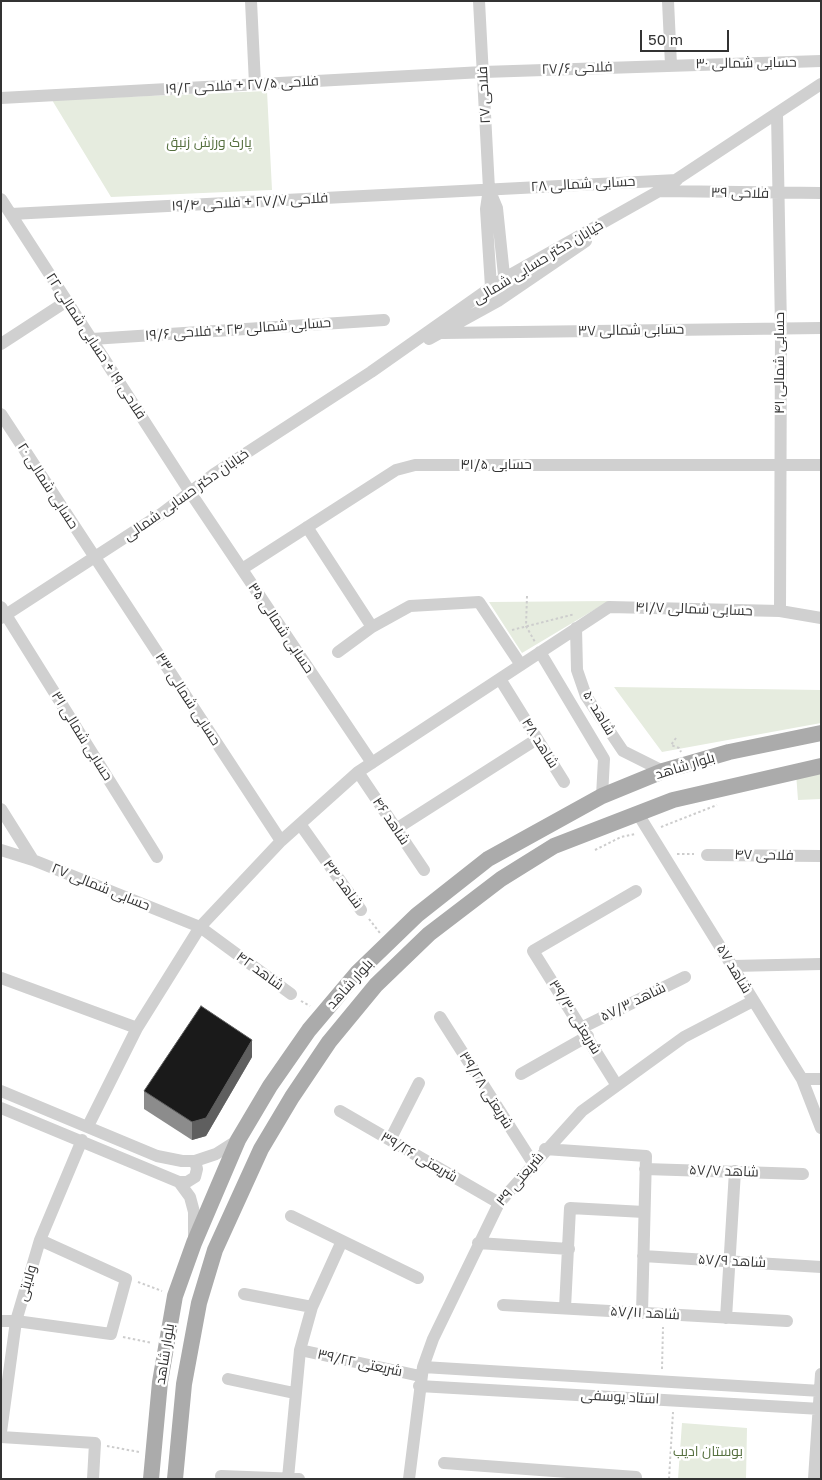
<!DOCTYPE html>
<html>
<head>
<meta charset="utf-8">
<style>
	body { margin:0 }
	#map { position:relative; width:822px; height:1480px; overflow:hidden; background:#fff; font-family:"Golos Text",sans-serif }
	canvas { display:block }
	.frame { position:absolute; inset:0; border:2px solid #333; pointer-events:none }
	.scale { position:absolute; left:640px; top:30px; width:89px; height:22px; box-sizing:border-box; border:2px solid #333; border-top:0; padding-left:6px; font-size:15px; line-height:18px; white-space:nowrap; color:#333; -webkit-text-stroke:4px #fff; paint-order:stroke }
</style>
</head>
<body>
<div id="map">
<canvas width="822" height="1480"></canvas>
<div class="frame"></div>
<div class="scale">50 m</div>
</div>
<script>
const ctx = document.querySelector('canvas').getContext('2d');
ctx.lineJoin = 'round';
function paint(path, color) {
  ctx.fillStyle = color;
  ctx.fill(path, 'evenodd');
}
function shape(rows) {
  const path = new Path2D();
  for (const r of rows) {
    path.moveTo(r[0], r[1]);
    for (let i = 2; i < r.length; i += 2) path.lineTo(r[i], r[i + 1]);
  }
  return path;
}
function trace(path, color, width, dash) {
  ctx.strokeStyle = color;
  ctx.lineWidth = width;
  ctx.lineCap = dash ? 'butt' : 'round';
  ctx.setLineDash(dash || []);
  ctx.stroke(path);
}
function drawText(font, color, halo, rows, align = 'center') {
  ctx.font = font + ' "Golos Text",Cairo,sans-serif';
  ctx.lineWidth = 5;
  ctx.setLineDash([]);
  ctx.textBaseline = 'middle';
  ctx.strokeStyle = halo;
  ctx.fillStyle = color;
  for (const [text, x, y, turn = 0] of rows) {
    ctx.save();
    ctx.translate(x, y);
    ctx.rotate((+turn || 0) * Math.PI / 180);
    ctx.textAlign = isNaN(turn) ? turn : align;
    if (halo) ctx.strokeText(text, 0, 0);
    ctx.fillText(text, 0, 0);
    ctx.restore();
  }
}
paint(shape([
	[267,91,272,190,111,197,52,100],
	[609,601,522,653,489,602],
	[614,687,821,690,821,723,662,752],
	[821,771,821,799,798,800,796,773],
	[682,1423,747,1428,746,1479,678,1479]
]), '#e6ecdf');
trace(shape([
	[527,596,526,626,535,642],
	[512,630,575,614],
	[676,738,671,745,679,748,681,752],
	[661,827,717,805],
	[595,850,621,837,635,834],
	[677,854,694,854],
	[369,919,380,933],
	[301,1001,310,1006],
	[138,1282,162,1291],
	[123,1337,152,1343],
	[662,1369,663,1327],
	[107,1446,139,1452],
	[669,1479,673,1412]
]), '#cdcdcd', 2, [2.5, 2.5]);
trace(shape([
	[251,1,255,84],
	[479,1,489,189,486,209,491,287,494,292],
	[668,1,671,65],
	[1,98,483,72,821,61],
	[777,114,781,328,780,611],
	[671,183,821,84],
	[489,189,497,208,505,285],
	[659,191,821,193],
	[1,199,190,492,372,763],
	[11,214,677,180],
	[443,333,821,328],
	[92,339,384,320],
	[429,339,498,301,586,241],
	[1,344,67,301],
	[1,414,281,841],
	[307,527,372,627],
	[242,569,396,470,415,465,821,465],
	[1,607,157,857],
	[1,618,161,514,214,474,371,372,503,279,659,191],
	[576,628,577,670,586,696,623,751,663,771],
	[338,652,372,627,410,606,479,602,521,665],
	[540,652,604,759,602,796],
	[500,679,564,782],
	[358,772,424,870],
	[1,809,33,860],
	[638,814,802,1079,821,1128],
	[300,824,361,910],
	[396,829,537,739],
	[1,850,33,860,200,927,291,994],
	[707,855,821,856],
	[733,966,821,964],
	[1,978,137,1028],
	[440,1017,533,1163],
	[581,1028,685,977],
	[521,1074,588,1036],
	[802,1079,821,1079],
	[616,1084,533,951,636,891],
	[1,1091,157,1156,182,1161,195,1161,216,1154,238,1140],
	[1,1108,179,1182,190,1197,194,1212,194,1238],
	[340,1111,499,1203],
	[88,1126,137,1028,200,927,281,841,358,772,609,607,780,611,821,618],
	[390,1140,419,1083],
	[545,1149,646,1156,642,1313],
	[645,1169,803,1174],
	[179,1182,187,1182,195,1177,197,1169,195,1161],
	[291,1216,418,1278],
	[478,1243,569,1249],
	[643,1256,821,1267],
	[244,1294,312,1307],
	[503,1305,787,1321],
	[565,1308,570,1208,644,1212],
	[726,1318,735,1171],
	[1,1321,16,1321,111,1334,126,1279,40,1240],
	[300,1350,420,1376],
	[423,1367,821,1391],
	[228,1379,294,1393],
	[419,1386,821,1409],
	[1,1432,16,1321,40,1240,82,1140],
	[1,1437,95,1443,93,1479],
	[444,1463,636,1477,636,1479],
	[221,1476,299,1479],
	[288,1478,300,1350,312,1307,342,1241],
	[409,1479,423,1367,433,1339,499,1203,582,1111,684,1037,753,1001],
	[814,1479,821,1374]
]), '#d0d0d0', 12);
trace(shape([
	[151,1479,160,1382,175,1296,194,1243,238,1140,270,1086,309,1030,358,972,417,915,488,859,602,796,663,771,729,752,821,733],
	[175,1479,184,1384,199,1303,215,1250,261,1149,292,1097,329,1042,376,985,429,934,501,879,554,846,673,800,821,766]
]), '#ababab', 16);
paint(shape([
	[252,1057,206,1136,192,1140,144,1109,144,1091]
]), '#8c8c8c');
paint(shape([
	[252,1040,252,1057,206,1136,192,1140,192,1122]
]), '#5f5f5f');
const building = shape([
	[201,1006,252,1040,206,1118,192,1122,144,1091,201,1006]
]);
paint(building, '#1a1a1a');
trace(building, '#5f5f5f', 1);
drawText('14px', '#333', '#fff', [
	["حسابی شمالی ۳۰",746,63,-1],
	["فلاحی ۲۷/۶",577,68,-2],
	["فلاحی ۲۷/۵ + فلاحی ۱۹/۲",242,85,-3],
	["فلاحی ۲۷",484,95,-93],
	["حسابی شمالی ۲۸",583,184,-3],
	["فلاحی ۳۹",740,193,1],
	["فلاحی ۲۷/۷ + فلاحی ۱۹/۴",250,202,-3],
	["خیابان دکتر حسابی شمالی",538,262,-31],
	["حسابی شمالی ۲۴ + فلاحی ۱۹/۶",238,329,-4],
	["حسابی شمالی ۳۷",631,330,-1],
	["فلاحی ۱۹ + حسابی شمالی ۲۲",96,346,57],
	["حسابی شمالی ۴۱",780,363,-90],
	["حسابی ۴۱/۵",496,465],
	["حسابی شمالی ۲۰",48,486,57],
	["خیابان دکتر حسابی شمالی",186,495,-35],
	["حسابی شمالی ۴۱/۷",694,609,2],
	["حسابی شمالی ۳۵",281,628,56],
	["حسابی شمالی ۳۳",188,699,57],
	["شاهد ۵۰",599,713,59],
	["حسابی شمالی ۳۱",82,736,58],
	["شاهد ۴۸",540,743,58],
	["بلوار شاهد",685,766,-17],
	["شاهد ۴۶",391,821,56],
	["فلاحی ۴۷",764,855,1],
	["شاهد ۴۴",343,884,54],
	["حسابی شمالی ۲۷",101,887,22],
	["شاهد ۵۷",734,969,59],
	["شاهد ۴۲",260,971,36],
	["بلوار شاهد",350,984,-48],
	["شاهد ۵۷/۳",633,1002,-26],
	["شریعتی ۳۹/۳۰",575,1017,58],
	["شریعتی ۳۹/۲۸",486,1090,58],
	["شریعتی ۳۹/۲۶",419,1157,30],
	["شاهد ۵۷/۷",724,1171,2],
	["شریعتی ۳۹",520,1179,-50],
	["شاهد ۵۷/۹",732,1261,3],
	["ولایتی",27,1283,-74],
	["شاهد ۵۷/۱۱",645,1313,3],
	["بلوار شاهد",165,1354,-81],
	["شریعتی ۳۹/۲۲",360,1363,12],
	["استاد یوسفی",620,1397,3]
]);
drawText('14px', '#56703f', '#fff', [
	["پارک ورزش زنبق",209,143],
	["بوستان ادیب",708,1452]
]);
</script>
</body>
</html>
